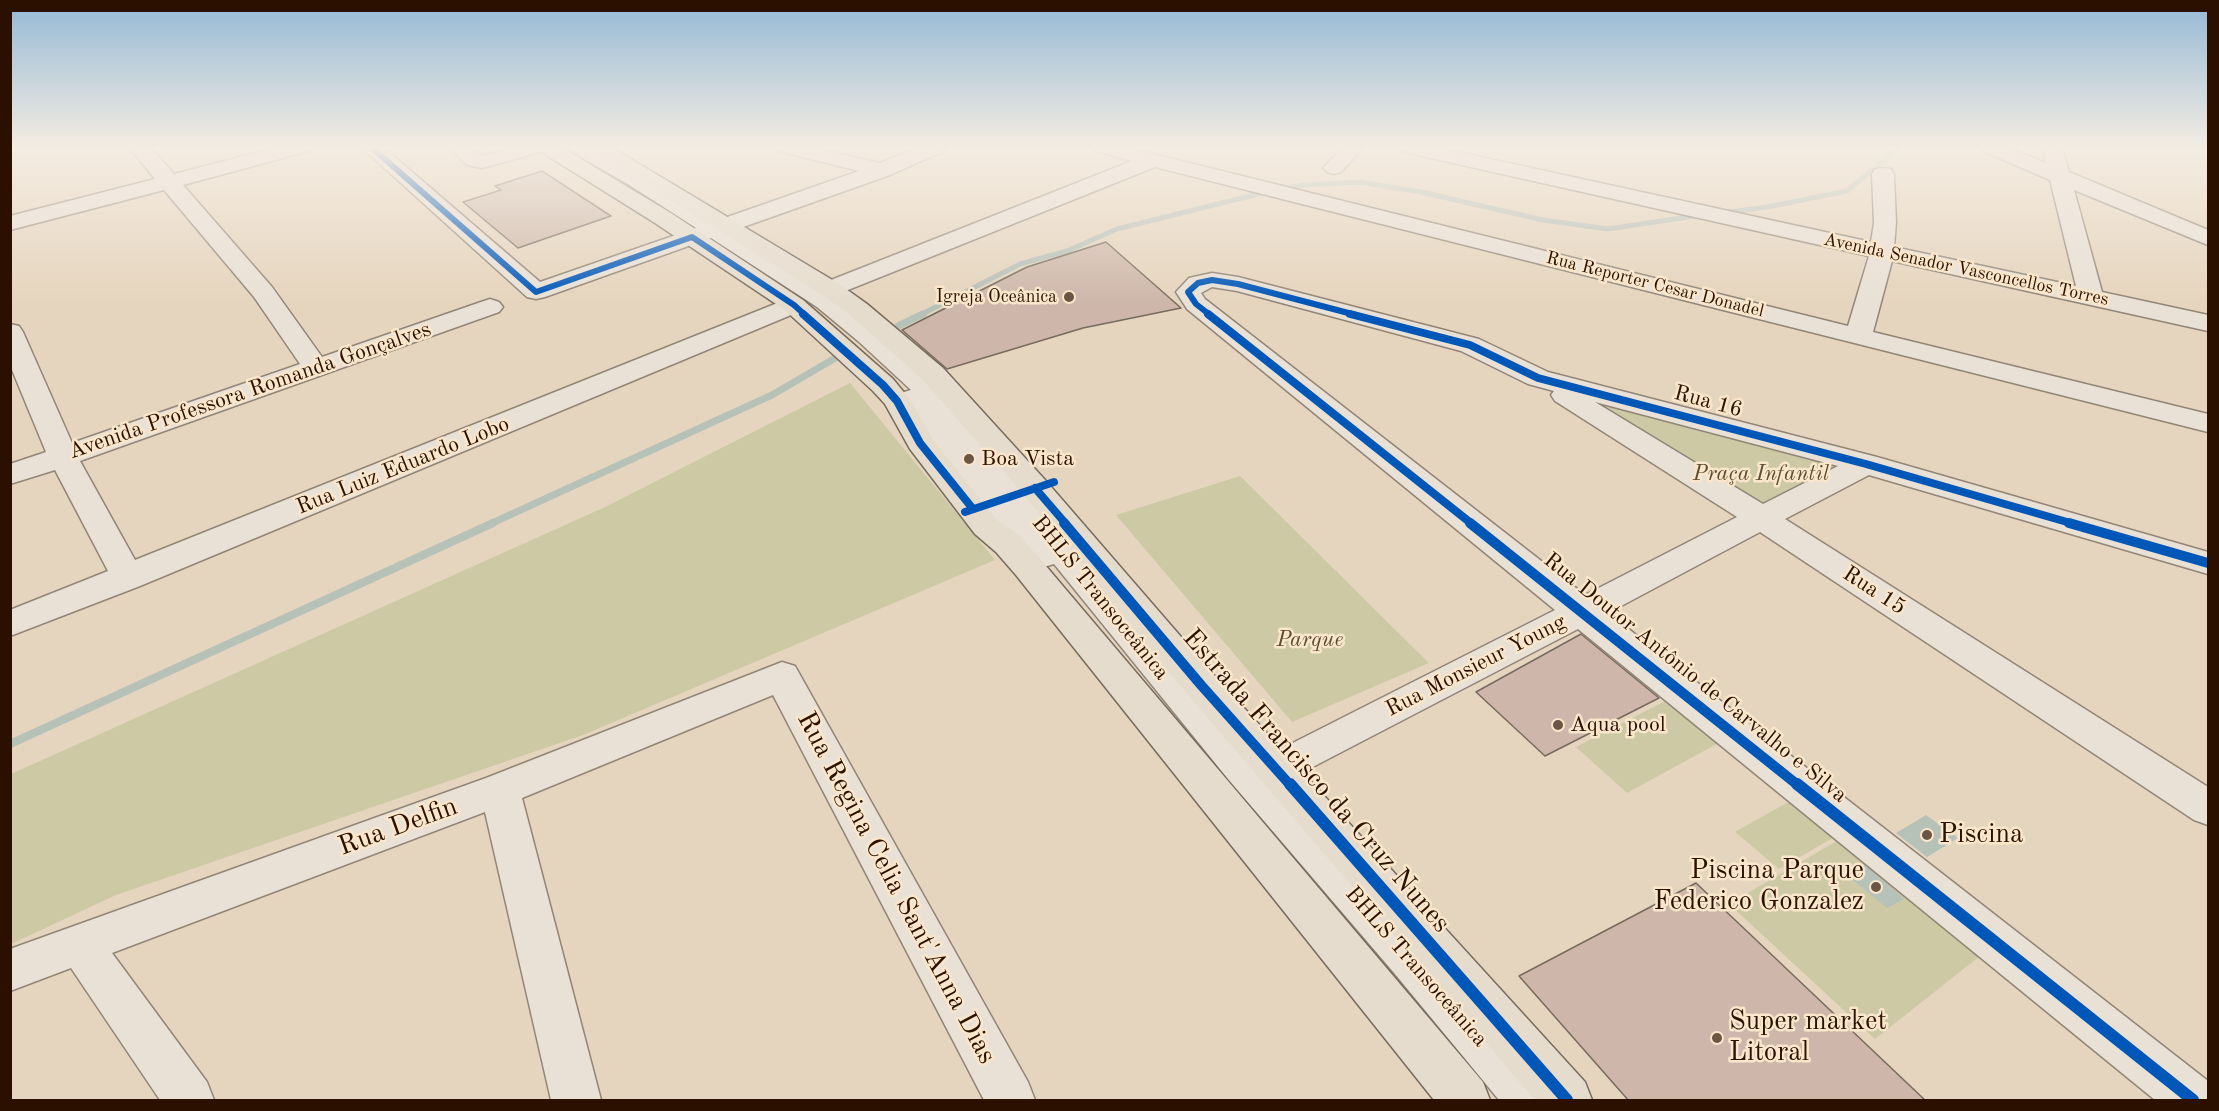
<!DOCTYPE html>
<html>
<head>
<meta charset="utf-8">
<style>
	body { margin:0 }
	#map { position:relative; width:2219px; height:1111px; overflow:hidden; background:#e6d5be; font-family:"Old Standard TT",serif }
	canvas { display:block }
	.frame { position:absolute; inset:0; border:12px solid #2b1000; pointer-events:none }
</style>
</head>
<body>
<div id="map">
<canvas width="2219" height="1111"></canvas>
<div class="frame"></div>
</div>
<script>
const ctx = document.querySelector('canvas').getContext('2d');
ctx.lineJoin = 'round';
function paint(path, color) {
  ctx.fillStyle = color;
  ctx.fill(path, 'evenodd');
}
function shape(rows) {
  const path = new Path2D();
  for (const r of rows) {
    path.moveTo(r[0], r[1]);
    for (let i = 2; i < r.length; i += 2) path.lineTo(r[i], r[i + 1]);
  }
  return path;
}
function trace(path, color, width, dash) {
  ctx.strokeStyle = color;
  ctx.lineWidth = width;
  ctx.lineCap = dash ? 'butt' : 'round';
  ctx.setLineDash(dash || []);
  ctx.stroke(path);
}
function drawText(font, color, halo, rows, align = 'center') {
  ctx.font = font + ' "Old Standard TT",serif';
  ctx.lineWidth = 5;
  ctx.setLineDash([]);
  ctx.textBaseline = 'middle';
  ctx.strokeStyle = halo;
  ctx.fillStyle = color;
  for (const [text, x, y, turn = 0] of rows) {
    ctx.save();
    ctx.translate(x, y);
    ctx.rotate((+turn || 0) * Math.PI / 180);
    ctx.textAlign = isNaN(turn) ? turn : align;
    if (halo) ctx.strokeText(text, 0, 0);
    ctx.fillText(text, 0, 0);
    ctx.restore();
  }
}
paint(shape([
	[850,383,995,560,583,735,116,895,11,944,11,774,605,507],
	[1573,395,1854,466,1762,512],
	[1240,476,1429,663,1292,722,1116,515],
	[1671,698,1724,740,1627,793,1576,747],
	[1792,800,1838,835,1779,869,1735,832],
	[1842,838,1980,956,1875,1039,1729,904]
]), '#ccc9a4');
paint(shape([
	[1926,815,1958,838,1927,857,1896,833],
	[1865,864,1904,899,1887,908,1848,876]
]), '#b6c1b8');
trace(shape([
	[1281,189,1304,185,1360,182,1421,192,1543,220,1608,229,1701,215],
	[1722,213,1767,207,1847,191,1900,147],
	[920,315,1020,264,1067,251,1117,229,1266,192]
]), '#b6c1b8', 5);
trace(shape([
	[898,326,923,314],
	[490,524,772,395,837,357]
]), '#b6c1b8', 7);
trace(shape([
	[10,744,493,523]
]), '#b6c1b8', 8);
const building = shape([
	[542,171,611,216,518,248,463,202,501,190,495,186,542,171],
	[1106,242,1181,308,1083,328,947,369,902,330,1027,267,1106,242],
	[1581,634,1659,698,1545,756,1476,692,1581,634],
	[1696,883,1926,1101,1629,1101,1519,976,1696,883]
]);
paint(building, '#ceb7aa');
trace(building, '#776b5d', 1.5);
const minor = shape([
	[129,147,150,147,174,174,279,147,312,147,309,151,183,185,272,287,322,357,481,302,490,299,499,302,503,307,499,312,80,461,135,560,785,300,794,297,803,300,807,305,803,310,140,586,10,636,10,610,108,571,55,470,10,484,10,464,46,452,10,365,10,324,19,326,23,332,72,443,300,364,254,297,164,190,10,230,10,216,155,179,129,147],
	[361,147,383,147,540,282,696,228,631,186,571,151,568,147,593,147,647,176,716,221,859,171,778,151,775,147,810,147,880,163,920,147,947,147,944,151,890,175,732,231,819,287,821,284,1132,161,1095,151,1092,147,1125,147,1848,326,1869,256,1408,153,1401,151,1398,147,1435,147,1871,242,1874,223,1872,174,1875,169,1883,168,1891,169,1894,174,1896,223,1894,247,2076,286,2050,180,1983,151,1980,147,2007,147,2046,163,2042,147,2062,147,2069,172,2208,230,2208,245,2074,190,2102,292,2208,315,2208,331,1892,261,1873,332,2208,414,2208,432,1155,167,833,296,876,329,942,389,1261,762,1263,758,1555,610,1187,309,1176,292,1189,278,1198,276,1212,273,1238,277,1479,339,1548,372,1877,457,2208,552,2208,574,1869,475,1785,519,2208,787,2208,825,2194,820,1760,532,1608,613,2208,1081,2208,1100,2155,1100,1578,629,1280,784,1427,944,1548,1082,1555,1100,1499,1100,1395,974,1228,779,1054,564,1044,567,1032,564,980,510,929,445,900,398,904,392,911,390,858,341,817,307,711,238,545,297,536,299,527,297,361,147],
	[1212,287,1237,291,1461,351,1528,384,1554,391,1551,395,1555,401,1737,517,1585,595,1205,299,1201,293,1212,287],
	[1595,402,1838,466,1763,504,1595,402],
	[448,147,470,147,482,156,515,147,547,147,544,151,482,168,467,165,448,147],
	[1343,147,1364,147,1341,172,1334,174,1327,172,1323,168,1343,147],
	[782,662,795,666,1028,1082,1035,1100,984,1100,773,695,522,798,601,1100,551,1100,485,812,112,953,207,1082,214,1100,160,1100,71,968,10,991,10,949,486,778,782,662]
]);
const major = shape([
	[537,147,561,147,671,213,803,300,893,379,911,401,933,440,997,520,1020,536,1040,559,1483,1082,1490,1100,1434,1100,1016,575,996,552,975,534,910,449,885,404,873,391,785,310,655,223,540,151,537,147],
	[587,147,611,147,839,284,867,304,943,368,1046,481,1214,675,1585,1082,1592,1100,1535,1100,1188,695,1024,495,923,380,849,314,821,294,590,151,587,147]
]);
trace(minor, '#928576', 3);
trace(major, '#776b5d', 3);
paint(minor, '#e9e1d6');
paint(major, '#e6dcce');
trace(shape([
	[371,147,536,292,692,237,794,305,805,315],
	[1210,315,1196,304,1188,292,1198,283,1212,280,1238,284,1356,315]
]), '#0057b8', 6);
trace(shape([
	[803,314,883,385,897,401,920,443,973,509],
	[1208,314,1472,524],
	[1350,314,1470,345,1538,378,1866,464,2074,524],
	[1035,488,1066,524],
	[965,512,1054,482]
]), '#0057b8', 8);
trace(shape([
	[1064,523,1201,685,1291,786],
	[1470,523,1799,786],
	[2069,523,2208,563]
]), '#0057b8', 10);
trace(shape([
	[1290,784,1567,1100],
	[1797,784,2193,1100]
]), '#0057b8', 12);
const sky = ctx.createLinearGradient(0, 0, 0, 302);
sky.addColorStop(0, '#94b9d5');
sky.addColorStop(0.49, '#f4ece2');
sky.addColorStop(1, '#f4ece200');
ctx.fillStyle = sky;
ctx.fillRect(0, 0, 2219, 302);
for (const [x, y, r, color] of [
	[1069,297,6,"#6c5542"],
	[969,459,6,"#6c5542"],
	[1558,725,6,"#6c5542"],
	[1927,835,6,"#6c5542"],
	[1876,887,6,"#6c5542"],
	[1717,1038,6,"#6c5542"]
]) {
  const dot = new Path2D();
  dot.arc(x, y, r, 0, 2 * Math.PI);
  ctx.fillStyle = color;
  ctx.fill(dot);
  trace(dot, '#fae6ca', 2);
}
drawText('18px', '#2b1000', '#fae6ca', [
	["Avenida Senador Vasconcellos Torres",1966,270,12],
	["Rua Reporter Cesar Donadel",1655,285,14]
]);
drawText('18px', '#2b1000', '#fae6ca', [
	["Igreja Oceânica",1057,297]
], 'right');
drawText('22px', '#2b1000', '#fae6ca', [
	["Avenida Professora Romanda Gonçalves",250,391,-19],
	["Rua 16",1708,402,15],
	["Rua Luiz Eduardo Lobo",403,466,-22],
	["Rua 15",1874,591,33],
	["BHLS Transoceânica",1100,598,51],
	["Rua Monsieur Young",1476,666,-27],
	["Rua Doutor Antônio de Carvalho e Silva",1695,678,39],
	["BHLS Transoceânica",1416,967,49]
]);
drawText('22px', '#2b1000', '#fae6ca', [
	["Boa Vista",981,459],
	["Aqua pool",1570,725]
], 'left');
drawText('italic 22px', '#5c4e32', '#fae6ca', [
	["Praça Infantil",1761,474],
	["Parque",1310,640]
]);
drawText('27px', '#2b1000', '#fae6ca', [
	["Estrada Francisco da Cruz Nunes",1316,781,49],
	["Rua Delfin",398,827,-20],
	["Rua Regina Celia Sant'Anna Dias",896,888,62]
]);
drawText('27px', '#2b1000', '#fae6ca', [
	["Piscina",1939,835],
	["Piscina Parque",1864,871,"right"],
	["Federico Gonzalez",1864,902,"right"],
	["Super market",1729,1022],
	["Litoral",1729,1053]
], 'left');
</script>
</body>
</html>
